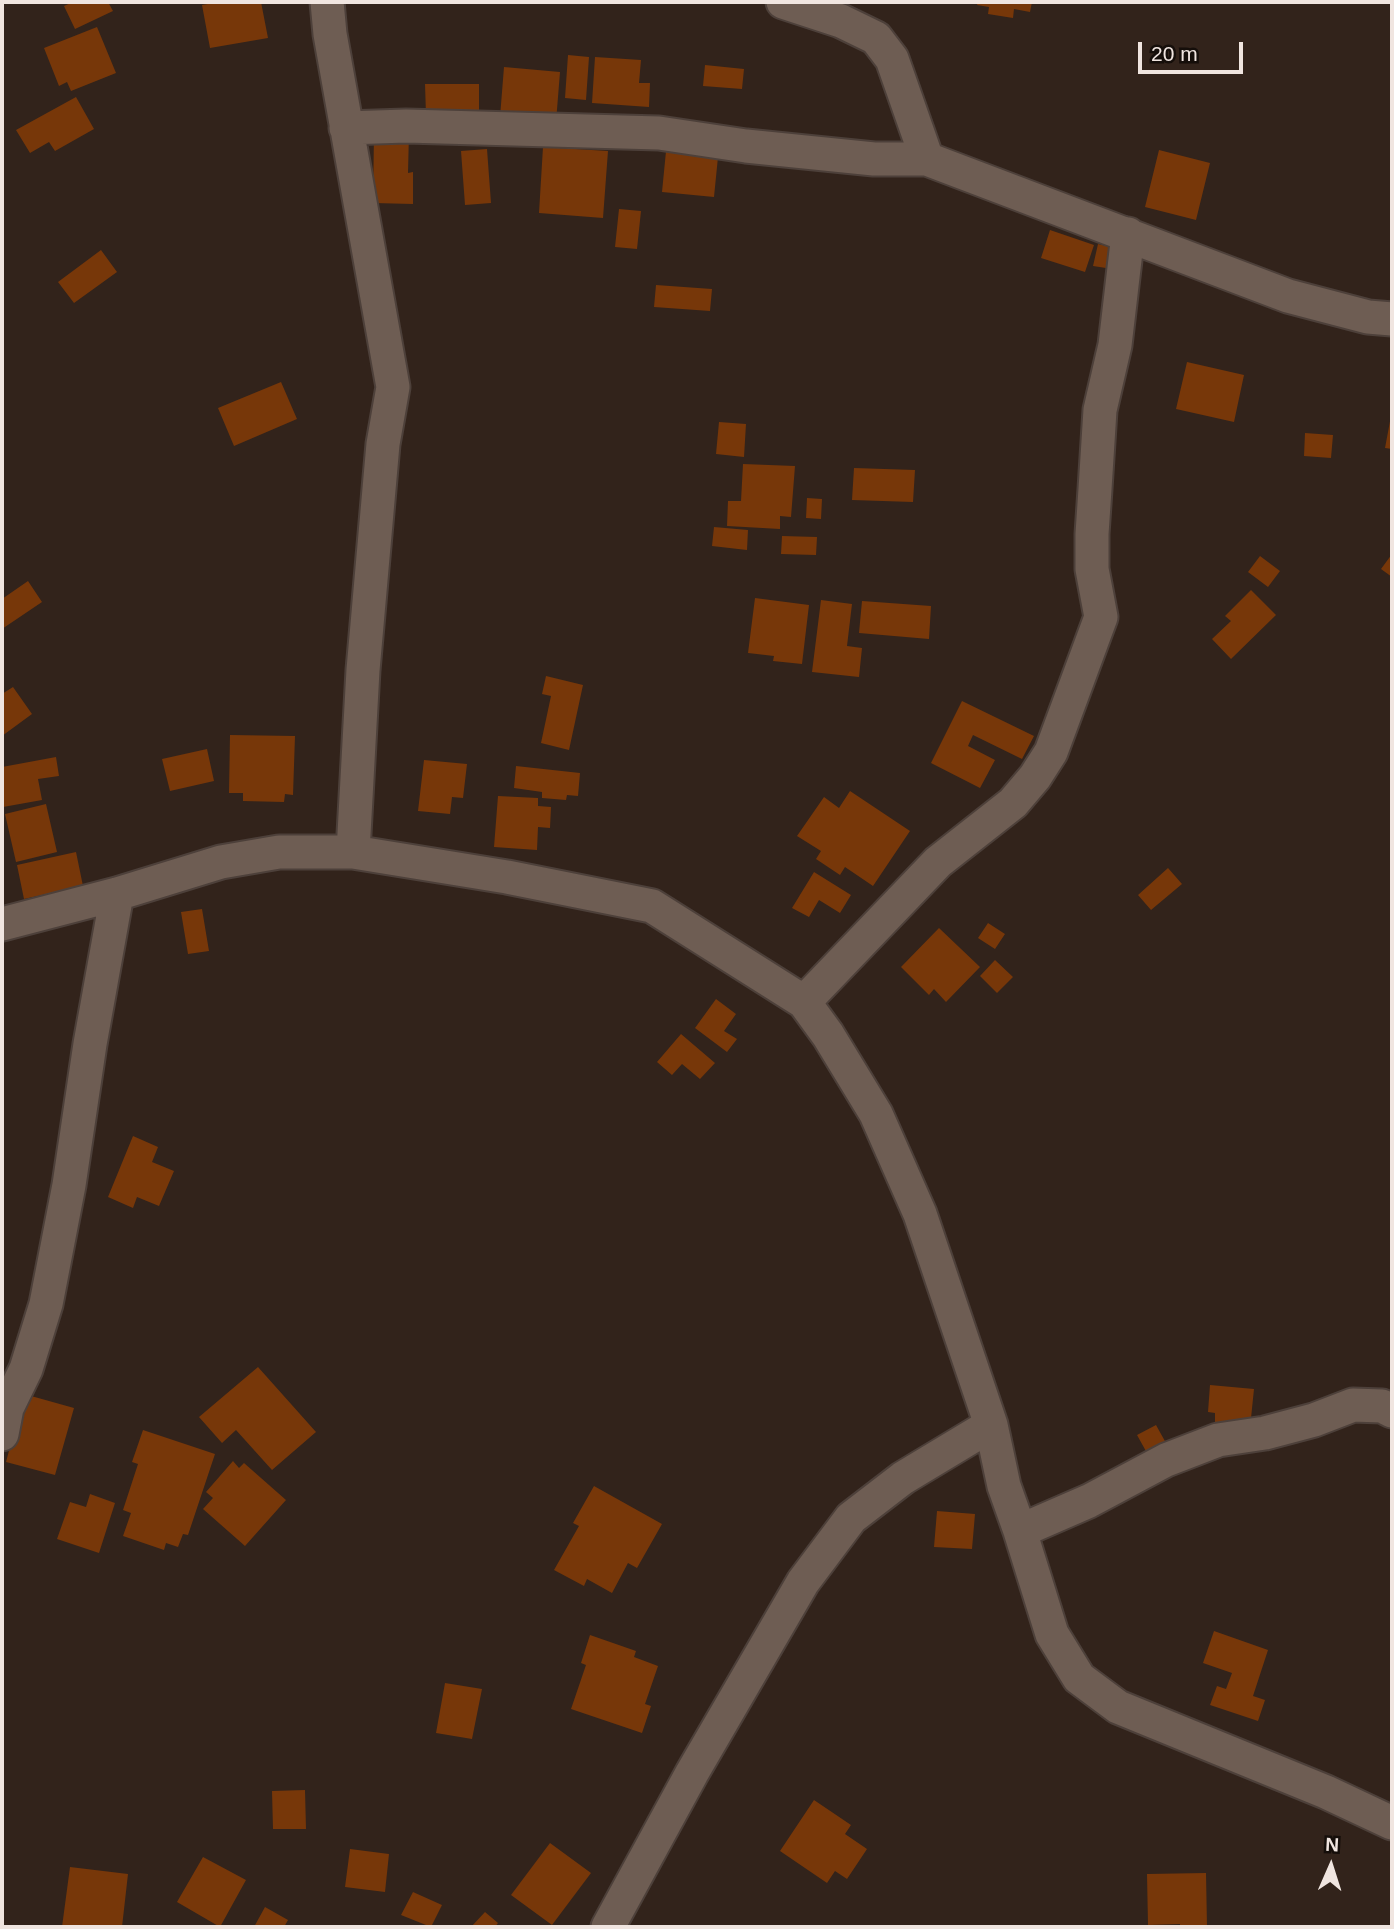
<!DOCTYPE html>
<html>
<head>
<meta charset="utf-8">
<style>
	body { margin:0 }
	#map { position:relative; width:1394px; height:1929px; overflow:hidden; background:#32231b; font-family:Helvetica,sans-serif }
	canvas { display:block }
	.frame { position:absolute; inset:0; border:4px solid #f0e5e0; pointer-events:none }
	.north { position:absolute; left:1296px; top:1831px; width:70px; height:70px; -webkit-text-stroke:5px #150e0a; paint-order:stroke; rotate:3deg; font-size:19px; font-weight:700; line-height:28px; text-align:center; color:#f0e5e0 }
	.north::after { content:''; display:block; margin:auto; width:24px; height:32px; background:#f0e5e0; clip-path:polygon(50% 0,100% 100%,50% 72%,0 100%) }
	.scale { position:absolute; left:1138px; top:42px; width:105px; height:32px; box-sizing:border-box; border:4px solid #f0e5e0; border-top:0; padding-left:9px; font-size:21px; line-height:24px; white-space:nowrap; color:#f0e5e0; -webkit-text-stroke:5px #150e0a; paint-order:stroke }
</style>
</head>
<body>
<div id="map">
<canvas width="1394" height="1929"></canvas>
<div class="frame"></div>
<div class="north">N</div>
<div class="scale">20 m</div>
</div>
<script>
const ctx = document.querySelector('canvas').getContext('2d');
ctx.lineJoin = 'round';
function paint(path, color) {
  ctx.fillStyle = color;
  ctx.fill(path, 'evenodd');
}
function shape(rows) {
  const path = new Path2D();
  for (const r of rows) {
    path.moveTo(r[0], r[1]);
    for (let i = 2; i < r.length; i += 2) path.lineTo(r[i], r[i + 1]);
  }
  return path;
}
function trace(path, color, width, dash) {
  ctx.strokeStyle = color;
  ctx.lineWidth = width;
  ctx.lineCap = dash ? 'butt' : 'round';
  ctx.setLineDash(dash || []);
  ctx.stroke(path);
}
paint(shape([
	[73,2,108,2,113,11,75,29,64,6],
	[219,2,261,2,268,38,210,48,202,5],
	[978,2,1032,2,1030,12,1014,9,1013,18,988,14,989,7,977,5],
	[97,27,116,73,71,91,67,82,59,86,44,48],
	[568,55,589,57,586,100,565,98],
	[595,57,641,60,639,83,650,83,649,107,592,103],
	[705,65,744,69,742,89,703,86],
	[504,67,560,72,556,122,500,117],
	[425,84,479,84,479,115,426,115],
	[76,97,94,129,55,151,49,142,30,153,16,130],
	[374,132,409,133,408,173,413,172,413,204,373,203],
	[667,141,719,147,714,197,662,192],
	[543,147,608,151,603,218,539,213],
	[487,149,491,203,465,205,461,151],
	[1159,150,1210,163,1196,220,1145,207],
	[619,209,641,211,637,249,615,247],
	[1050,230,1094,245,1085,272,1041,258],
	[1098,244,1111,247,1106,268,1093,266],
	[101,250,117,272,74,303,58,282],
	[656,285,712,289,710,311,654,307],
	[1187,362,1244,375,1234,422,1176,409],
	[281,382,297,419,234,446,218,408],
	[1391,416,1392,416,1392,449,1385,448],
	[719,422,746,424,744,457,716,454],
	[1305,433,1333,435,1331,458,1304,456],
	[743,464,795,466,791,517,780,516,780,529,727,526,728,501,741,501],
	[854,468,915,470,913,502,852,500],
	[807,498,822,499,821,519,806,518],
	[714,527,748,530,747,550,712,546],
	[782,536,817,537,816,555,781,554],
	[1392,554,1392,577,1381,569],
	[1260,556,1280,571,1268,587,1248,572],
	[28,581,42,602,2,629,2,599],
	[1251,590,1276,615,1231,659,1212,639,1231,621,1225,616],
	[755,598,809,605,802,664,773,661,774,656,748,653],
	[821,600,852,604,847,646,862,648,859,677,812,672],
	[862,601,931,606,929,639,859,633],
	[546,676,583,685,569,750,541,743,551,696,542,694],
	[13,687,32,714,2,736,2,694],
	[962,701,1034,736,1022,759,973,735,968,746,995,760,980,788,931,763],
	[230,735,295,736,293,795,285,794,284,802,243,801,243,793,229,793],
	[207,749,214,781,170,791,162,759],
	[56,757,59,776,38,779,42,800,3,807,2,767],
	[424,760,467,764,463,798,452,797,450,814,418,811],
	[516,766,580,773,578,796,567,795,566,800,542,798,542,792,514,788],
	[850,791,910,831,873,886,845,867,840,875,816,859,821,851,797,836,824,797,839,808],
	[498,796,538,798,538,806,551,807,550,828,538,827,537,850,494,847],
	[46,804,57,852,16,862,5,814],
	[76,852,83,886,24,899,17,865],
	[1168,868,1182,884,1151,910,1138,895],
	[814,872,851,895,840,913,819,900,809,917,792,908],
	[202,909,209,951,188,954,181,912],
	[988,923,1005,934,995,949,978,938],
	[939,928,980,967,946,1002,934,989,929,995,901,967],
	[995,960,1013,977,997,993,980,976],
	[716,999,736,1014,724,1031,737,1039,727,1052,695,1028],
	[681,1034,715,1063,700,1079,682,1064,672,1075,657,1062],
	[133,1136,158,1147,152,1162,174,1171,159,1206,137,1197,133,1208,108,1197],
	[258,1367,316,1432,272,1470,236,1430,222,1443,199,1417],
	[1210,1385,1254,1389,1250,1428,1215,1424,1215,1413,1208,1412],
	[24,1394,74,1408,55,1475,6,1462],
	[1156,1425,1166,1443,1147,1453,1137,1435],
	[143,1430,215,1454,188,1535,183,1534,178,1547,166,1543,164,1550,123,1536,131,1513,123,1510,138,1464,132,1462],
	[233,1461,239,1468,244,1463,286,1500,245,1546,203,1509,213,1498,206,1492],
	[594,1486,662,1524,637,1568,628,1563,612,1593,587,1579,584,1586,554,1570,579,1526,573,1523],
	[90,1494,115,1503,99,1553,57,1539,70,1502,86,1507],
	[937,1511,975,1514,972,1549,934,1547],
	[1214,1631,1268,1650,1253,1696,1265,1700,1258,1721,1210,1705,1217,1686,1226,1689,1232,1673,1203,1663],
	[590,1635,636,1651,634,1657,658,1666,645,1704,651,1706,642,1733,571,1709,586,1665,581,1663],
	[445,1683,482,1689,472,1739,436,1733],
	[305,1790,306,1829,273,1829,272,1791],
	[814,1800,851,1825,845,1834,867,1849,847,1879,835,1871,827,1883,780,1851],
	[550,1843,591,1873,552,1925,511,1895],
	[350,1849,389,1854,385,1892,345,1887],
	[203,1857,246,1880,220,1927,177,1902],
	[70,1867,128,1874,122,1927,62,1927],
	[1206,1873,1207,1927,1180,1927,1180,1924,1148,1925,1147,1874],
	[413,1892,442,1905,431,1927,401,1915],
	[265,1907,288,1920,284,1927,254,1927],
	[485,1912,498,1923,495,1927,471,1927]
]), '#773709');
const street = shape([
	[327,2,330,34,393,387,383,444,363,670,353,852],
	[783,2,841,21,876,38,892,59,927,159],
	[346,128,406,126,659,133,746,146,874,159,927,159,1288,296,1368,317,1392,319],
	[2,924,117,894,221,862,279,852,353,852,507,877,652,906,804,1002,828,1035,876,1114,920,1214,991,1425,1004,1486,1020,1531,1052,1634,1079,1678,1118,1707,1326,1792,1392,1823],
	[804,1002,938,862,1013,803,1035,777,1051,752,1101,617,1092,569,1092,534,1095,489,1100,410,1115,345,1128,234],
	[2,1434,7,1408,26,1369,46,1304,69,1185,90,1044,117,894],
	[1020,1531,1089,1501,1166,1460,1218,1440,1265,1433,1314,1420,1353,1405,1382,1406,1392,1411],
	[608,1927,692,1773,803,1582,851,1518,903,1478,991,1425]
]);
trace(street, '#4d403a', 37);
trace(street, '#6e5d53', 33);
</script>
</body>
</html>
